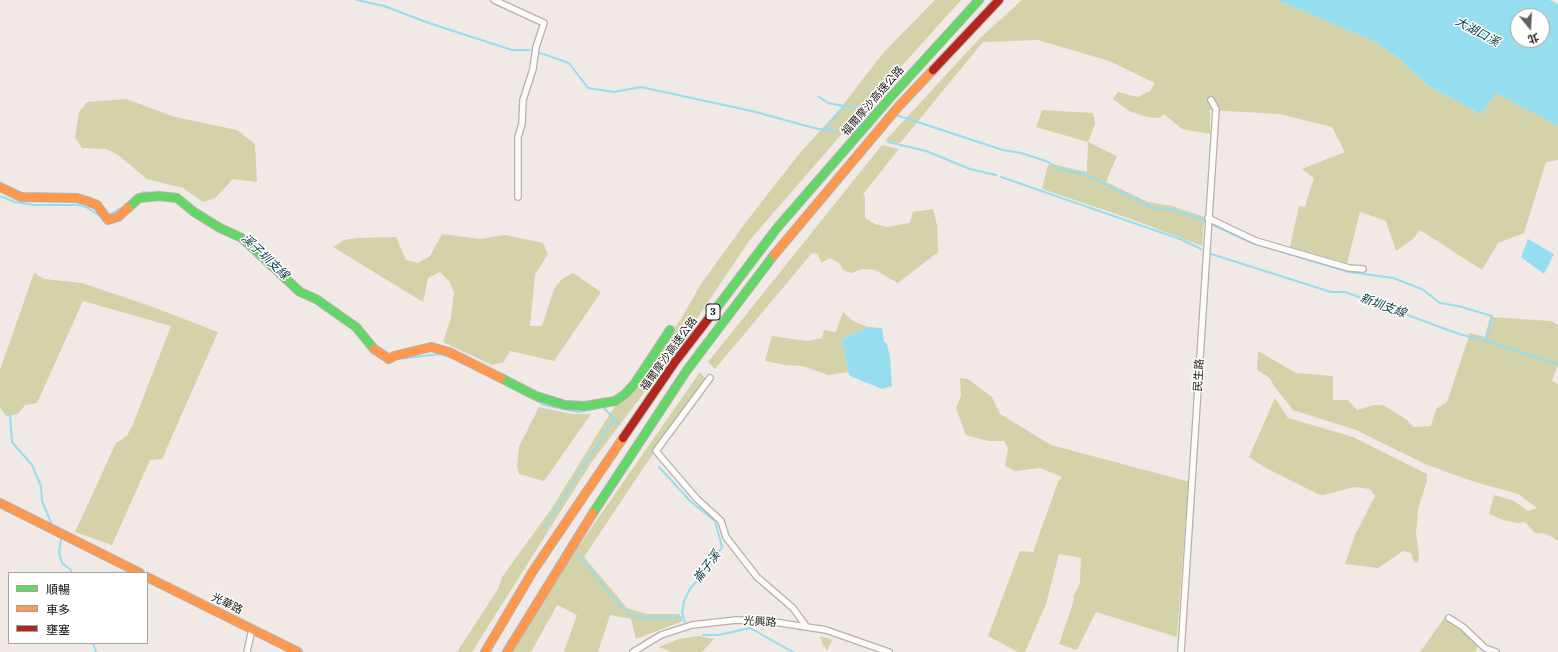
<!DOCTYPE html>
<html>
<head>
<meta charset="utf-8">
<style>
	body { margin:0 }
	#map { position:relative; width:1558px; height:652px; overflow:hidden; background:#f0e9e6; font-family:"IBM Plex Serif","Noto Sans TC",serif }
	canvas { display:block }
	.legend { position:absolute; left:8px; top:572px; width:140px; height:72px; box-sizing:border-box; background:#fff; border:1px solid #a3a2a1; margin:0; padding:5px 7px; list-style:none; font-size:12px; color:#1a1614 }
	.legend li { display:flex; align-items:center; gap:8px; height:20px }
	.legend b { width:20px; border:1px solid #a3a2a1 }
	.north { position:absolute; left:1510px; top:8px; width:40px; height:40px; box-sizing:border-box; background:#fff; border:1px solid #a3a2a1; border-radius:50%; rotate:162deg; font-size:11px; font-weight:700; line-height:16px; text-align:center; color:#1a1614 }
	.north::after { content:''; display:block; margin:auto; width:14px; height:18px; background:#65605e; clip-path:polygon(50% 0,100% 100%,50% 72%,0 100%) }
</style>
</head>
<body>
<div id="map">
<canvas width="1558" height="652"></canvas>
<ul class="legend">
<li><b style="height:5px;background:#63d668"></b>順暢</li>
<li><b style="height:5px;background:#ff974d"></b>車多</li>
<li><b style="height:5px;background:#b3261e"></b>壅塞</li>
</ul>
<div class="north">北</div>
</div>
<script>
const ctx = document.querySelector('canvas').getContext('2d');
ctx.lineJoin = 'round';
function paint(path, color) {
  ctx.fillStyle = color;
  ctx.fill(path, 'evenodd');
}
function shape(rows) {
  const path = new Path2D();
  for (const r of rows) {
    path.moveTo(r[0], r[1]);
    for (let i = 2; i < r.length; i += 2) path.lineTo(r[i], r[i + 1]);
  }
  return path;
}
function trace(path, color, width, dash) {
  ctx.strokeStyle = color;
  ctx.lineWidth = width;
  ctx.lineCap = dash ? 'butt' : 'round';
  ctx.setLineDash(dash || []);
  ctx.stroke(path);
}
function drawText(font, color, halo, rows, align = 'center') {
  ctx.font = font + ' "IBM Plex Serif","Noto Sans TC",serif';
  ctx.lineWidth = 3;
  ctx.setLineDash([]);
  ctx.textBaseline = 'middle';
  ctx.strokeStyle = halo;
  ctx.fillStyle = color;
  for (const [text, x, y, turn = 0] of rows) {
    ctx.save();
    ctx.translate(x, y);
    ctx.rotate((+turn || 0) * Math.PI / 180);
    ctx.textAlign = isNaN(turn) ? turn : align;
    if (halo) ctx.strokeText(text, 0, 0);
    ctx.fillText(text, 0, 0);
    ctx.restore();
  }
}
paint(shape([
	[935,0,961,0,873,98,749,241,673,354,591,463,472,652,457,652,498,589,502,577,552,508,611,412,681,319,701,284,746,222,799,154,839,110,884,52],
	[1022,0,1277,0,1373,41,1396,56,1427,85,1481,114,1496,93,1558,126,1558,160,1546,162,1524,233,1498,243,1482,270,1420,230,1413,239,1396,251,1386,221,1360,212,1347,263,1290,247,1299,206,1305,207,1314,178,1302,169,1345,152,1332,127,1279,114,1210,110,1210,134,1182,129,1164,114,1159,118,1147,117,1129,111,1113,99,1118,92,1137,97,1150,91,1155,83,1109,61,1038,40,983,42,900,143,885,141,979,39],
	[126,99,175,117,237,130,255,144,257,182,233,179,215,198,203,202,183,188,147,179,118,155,106,149,82,148,75,138,79,112,87,102],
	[1042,110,1093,113,1095,124,1088,142,1117,156,1106,182,1148,202,1172,206,1204,217,1202,246,1131,219,1042,189,1048,165,1052,164,1087,172,1088,142,1036,127],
	[882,145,899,149,863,194,865,197,865,218,875,224,887,227,910,223,913,212,933,209,937,225,938,252,898,283,875,270,862,269,851,273,843,270,840,264,830,258,821,263,818,254,812,253,715,369,708,362],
	[442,234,480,239,505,235,543,243,548,254,535,275,530,326,542,326,554,289,562,279,573,273,601,292,554,361,510,351,504,362,492,365,443,342,451,318,454,292,449,281,440,272,428,278,423,302,333,247,344,240,357,238,396,237,406,260,418,263,430,256],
	[34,273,44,279,82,283,150,306,218,332,162,459,150,460,112,545,75,532,116,443,127,436,133,424,171,326,83,301,37,403,25,405,18,414,6,416,0,407,0,370],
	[843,312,853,321,868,327,842,339,848,372,828,375,803,366,785,365,765,361,772,336,807,341,822,338,824,330,836,332],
	[1490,317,1551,321,1558,325,1558,365,1552,381,1558,384,1558,541,1547,534,1535,533,1525,522,1517,523,1503,520,1489,514,1494,495,1514,501,1528,511,1537,508,1518,494,1475,482,1425,464,1356,430,1293,410,1274,386,1270,378,1257,370,1258,351,1296,373,1333,376,1333,400,1348,400,1357,410,1374,405,1383,405,1407,420,1413,427,1431,426,1436,409,1447,402,1470,333,1485,337],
	[700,372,706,379,652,455,584,557,627,608,647,614,679,614,683,621,636,639,631,619,610,615,598,652,564,652,577,615,557,605,531,652,513,652,555,580],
	[960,378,968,379,992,397,1000,414,1051,445,1190,482,1185,525,1177,637,1096,612,1077,650,1059,644,1074,600,1073,597,1080,583,1081,558,1059,554,1046,604,1025,652,1018,652,988,636,1020,551,1033,552,1058,482,1062,477,1040,468,1015,471,1005,466,1008,448,1004,441,988,441,966,435,956,408,961,396],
	[1275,398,1288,418,1353,437,1427,474,1427,480,1418,509,1416,534,1419,557,1418,563,1414,562,1411,553,1403,551,1378,568,1345,564,1355,535,1375,496,1370,489,1355,487,1323,495,1318,494,1264,467,1249,457],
	[539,407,571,414,591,414,544,481,519,474,517,466,519,447],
	[1445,617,1463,631,1478,646,1475,652,1420,652],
	[699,636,714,639,702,652,671,652,659,647,679,639],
	[820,636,833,640,827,650,823,645]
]), '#d3d2a9');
paint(shape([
	[1277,0,1550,0,1558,4,1558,126,1496,93,1481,114,1427,85,1396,56,1373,41],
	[1518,16,1542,16,1542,40,1518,40],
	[1528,239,1554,254,1544,274,1521,257],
	[868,327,882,328,884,342,887,344,890,357,892,386,882,389,850,376,848,372,842,339]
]), '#95deef');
trace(shape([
	[357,0,384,6,429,23,512,50,530,50],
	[540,53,569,63,588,88,614,92,641,87,756,112,814,128,837,132],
	[819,97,828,103,860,109],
	[896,115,1003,150,1021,153,1046,161,1060,169,1087,175,1153,208,1169,209,1198,218,1252,243,1349,272,1393,278,1422,289,1440,303,1458,306,1492,316,1486,341],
	[825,129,844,106],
	[888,142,926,151,970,169,996,175],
	[1001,177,1180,239,1201,249],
	[0,196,15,202,34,205,78,205,86,207,100,216],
	[136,196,144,192,152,193],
	[111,214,122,208],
	[1208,253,1331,292,1345,292,1459,334,1486,341,1542,360,1558,364],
	[275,264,283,272],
	[398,359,439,354,454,358],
	[532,398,544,405,579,412,599,408],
	[603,407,618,423],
	[10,414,12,442,32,465,41,486,42,501,52,525],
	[659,467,691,502,715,521,722,547,711,563,690,589,684,601,682,613,685,622],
	[544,528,614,419],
	[61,540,59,552,62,563,71,570,71,573],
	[578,554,618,604,631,616,654,618,683,617],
	[703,635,719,635,750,628,793,652],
	[93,643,96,652]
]), '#95deef', 2);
const street = shape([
	[494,0,544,23,536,47,533,69,523,100,522,124,518,137,518,197],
	[1208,218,1256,241,1349,268,1363,269],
	[710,378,656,451,697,499,721,521,726,537,757,577,793,608,806,626],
	[1449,618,1463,627,1485,648,1496,652],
	[247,652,252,629],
	[633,652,661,635,692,625,736,620,768,621,826,630,889,652],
	[1181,652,1216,109,1211,100]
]);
const fast = shape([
	[128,208,139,198,159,196,177,198,194,212,220,228,242,238,300,292,316,299,356,327,374,349],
	[715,310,777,228,889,99,979,0],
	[501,378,536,396,565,405,585,406,615,401,625,394,635,383,670,330],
	[593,513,687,370,774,255]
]);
const slow = shape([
	[0,187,21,197,77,198,87,201,97,205,108,220,118,217,128,208],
	[774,255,899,106,933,70],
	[374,349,389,359,394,356,431,347,449,352,501,378],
	[0,503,140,573],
	[147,577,298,652],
	[485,652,533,571,623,438],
	[507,652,593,513]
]);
const jam = shape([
	[933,70,999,0],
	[623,438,675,362,715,310]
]);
trace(street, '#b6b0ae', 8);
trace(fast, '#b6b0ae', 10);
trace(slow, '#b6b0ae', 10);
trace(jam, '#b6b0ae', 10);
trace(street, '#fdfcfb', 5.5);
trace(fast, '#63d668', 8);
trace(slow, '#ff974d', 8);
trace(jam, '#b3261e', 8);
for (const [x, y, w] of [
	[713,312,14]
]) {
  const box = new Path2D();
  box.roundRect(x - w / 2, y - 8, w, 16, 3);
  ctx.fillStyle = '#fff';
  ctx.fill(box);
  trace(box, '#1a1614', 1);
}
drawText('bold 10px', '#1a1614', null, [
	["3",713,312]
]);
drawText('11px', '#1a1614', '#fff', [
	["福爾摩沙高速公路",873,101,-49],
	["福爾摩沙高速公路",669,354,-54],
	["民生路",1199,375,-87],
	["光華路",227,604,26],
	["光興路",760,622,3]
]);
drawText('italic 12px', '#073c46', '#fff', [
	["大湖口溪",1477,32,28],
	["溪子圳支線",265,257,43],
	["新圳支線",1383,306,20],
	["崙子溪",707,567,-53]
]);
</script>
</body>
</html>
